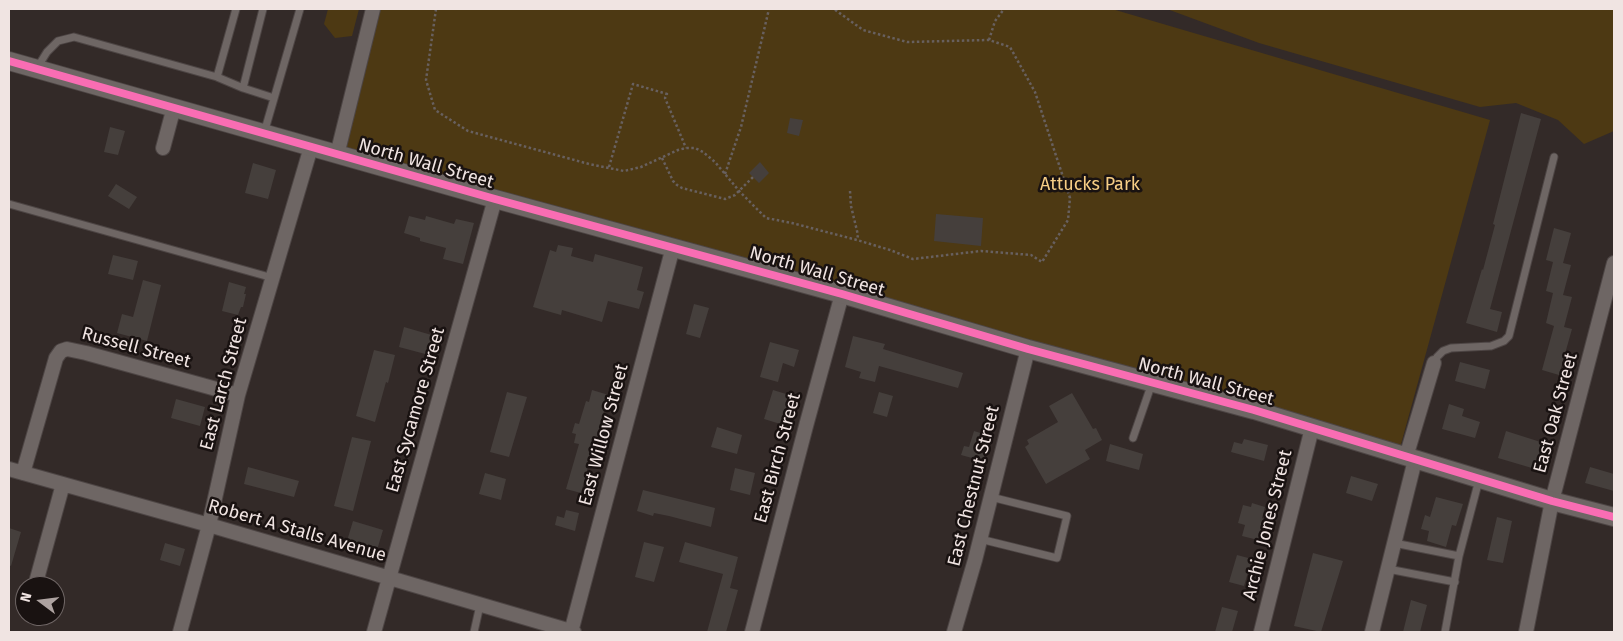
<!DOCTYPE html>
<html>
<head>
<meta charset="utf-8">
<style>
	body { margin:0 }
	#map { position:relative; width:1623px; height:641px; overflow:hidden; background:#332a28; font-family:"Fira Sans",sans-serif }
	canvas { display:block }
	.frame { position:absolute; inset:0; border:10px solid #f0e4e2; pointer-events:none }
	.north { position:absolute; left:15px; top:576px; width:50px; height:50px; box-sizing:border-box; background:#191211; border:1px solid #6f6665; border-radius:50%; rotate:285deg; font-size:14px; font-weight:700; line-height:20px; text-align:center; color:#f0e4e2 }
	.north::after { content:''; display:block; margin:auto; width:18px; height:22px; background:#aea3a1; clip-path:polygon(50% 0,100% 100%,50% 72%,0 100%) }
</style>
</head>
<body>
<div id="map">
<canvas width="1623" height="641"></canvas>
<div class="frame"></div>
<div class="north">N</div>
</div>
<script>
const ctx = document.querySelector('canvas').getContext('2d');
ctx.lineJoin = 'round';
function paint(path, color) {
  ctx.fillStyle = color;
  ctx.fill(path, 'evenodd');
}
function shape(rows) {
  const path = new Path2D();
  for (const r of rows) {
    path.moveTo(r[0], r[1]);
    for (let i = 2; i < r.length; i += 2) path.lineTo(r[i], r[i + 1]);
  }
  return path;
}
function trace(path, color, width, dash) {
  ctx.strokeStyle = color;
  ctx.lineWidth = width;
  ctx.lineCap = dash ? 'butt' : 'round';
  ctx.setLineDash(dash || []);
  ctx.stroke(path);
}
function drawText(font, color, halo, rows, align = 'center') {
  ctx.font = font + ' "Fira Sans",sans-serif';
  ctx.lineWidth = 5;
  ctx.setLineDash([]);
  ctx.textBaseline = 'middle';
  ctx.strokeStyle = halo;
  ctx.fillStyle = color;
  for (const [text, x, y, turn = 0] of rows) {
    ctx.save();
    ctx.translate(x, y);
    ctx.rotate((+turn || 0) * Math.PI / 180);
    ctx.textAlign = isNaN(turn) ? turn : align;
    if (halo) ctx.strokeText(text, 0, 0);
    ctx.fillText(text, 0, 0);
    ctx.restore();
  }
}
paint(shape([
	[328,9,359,9,352,36,335,38,324,24],
	[373,9,1112,9,1490,120,1398,455,337,155],
	[1167,9,1614,9,1614,131,1584,144,1558,120,1516,103,1480,107,1259,43]
]), '#4d3913');
paint(shape([
	[1521,113,1541,119,1490,309,1502,312,1497,332,1466,323,1482,269,1483,270,1495,225,1493,224],
	[790,118,803,120,799,136,787,133],
	[110,127,125,131,118,155,104,152],
	[760,162,769,173,759,183,749,173],
	[253,163,276,170,268,199,245,193],
	[116,184,137,197,129,209,108,196],
	[936,214,983,218,981,246,934,241],
	[409,216,425,220,426,216,454,224,456,219,474,223,463,264,443,259,446,248,420,241,420,238,404,233],
	[1554,228,1571,233,1563,263,1571,265,1563,295,1572,297,1564,327,1572,329,1559,375,1542,370,1554,326,1546,323,1553,293,1546,291,1553,262,1546,260],
	[558,245,573,248,571,256,593,262,595,254,643,267,637,290,644,292,639,309,608,301,602,322,562,310,561,315,533,307,550,250,556,252],
	[113,255,138,261,133,280,108,274],
	[143,280,161,285,147,341,117,333,122,314,133,317],
	[229,282,246,287,244,294,246,294,243,307,241,307,238,315,222,311],
	[694,304,709,308,700,338,686,334],
	[404,327,435,336,429,355,399,347],
	[853,336,885,344,883,349,963,373,958,388,879,366,875,382,859,378,861,372,845,367],
	[770,342,799,350,794,367,783,363,778,382,760,377],
	[374,350,395,355,388,383,386,382,375,422,356,416],
	[1460,362,1490,370,1485,389,1455,381],
	[592,390,612,396,609,407,605,406,600,429,604,430,599,449,593,448,581,493,566,489,579,444,574,443,576,434,572,433,575,423,579,424,586,401,589,402],
	[773,390,796,397,787,426,764,419],
	[507,392,527,397,509,457,490,452],
	[879,392,893,396,887,417,873,413],
	[1072,393,1093,429,1096,428,1102,440,1085,450,1090,459,1046,484,1025,447,1029,444,1027,440,1058,422,1049,406],
	[176,399,205,407,200,426,171,418],
	[1449,404,1464,409,1462,416,1480,422,1475,438,1442,429],
	[717,427,742,435,737,454,711,447],
	[974,431,990,436,983,461,961,455,964,446,969,447],
	[1506,431,1550,445,1542,471,1498,458],
	[352,437,371,441,353,511,334,506],
	[1244,439,1268,445,1264,461,1231,452,1234,442,1242,444],
	[1110,444,1143,454,1139,470,1106,461],
	[248,467,299,481,294,497,244,484],
	[1590,467,1614,474,1614,491,1585,483],
	[735,468,755,473,750,495,730,490],
	[485,473,506,479,501,500,479,494],
	[1351,476,1378,484,1372,501,1346,493],
	[643,490,715,508,711,527,669,516,654,513,653,516,637,511],
	[1436,497,1463,504,1456,526,1452,525,1446,547,1427,541,1429,531,1421,529,1425,515,1430,517],
	[1252,503,1265,507,1262,518,1264,519,1258,540,1242,536,1245,525,1238,523,1243,505,1251,507],
	[566,510,579,513,575,531,555,525,557,516,564,518],
	[1497,517,1512,521,1503,563,1487,560],
	[353,521,383,530,377,550,347,541],
	[9,528,21,532,11,566,9,565],
	[644,542,664,547,654,582,635,577],
	[685,542,738,557,730,588,738,590,726,632,707,632,723,574,679,562],
	[165,543,185,549,180,566,160,560],
	[1313,553,1343,561,1321,632,1294,626],
	[1237,555,1252,559,1244,586,1229,582],
	[1411,600,1427,605,1420,632,1403,632],
	[1222,607,1238,611,1232,632,1215,632]
]), '#453f3c');
const service = shape([
	[263,9,243,88,274,98],
	[37,68,47,52,58,41,74,37,217,77,236,9],
	[217,77,243,88],
	[264,133,300,9],
	[9,204,273,278],
	[1434,363,1437,357,1443,351,1451,348,1491,346,1504,341,1509,336,1554,157],
	[1133,438,1152,383],
	[980,539,1057,558,1067,516,991,497],
	[1394,543,1459,556],
	[1388,569,1455,582],
	[474,632,480,605],
	[1445,632,1459,556,1479,480]
]);
const minor = shape([
	[163,148,174,107],
	[337,155,373,9],
	[1406,457,1434,363],
	[9,469,209,525,574,632],
	[23,473,56,358,61,351,67,349,86,353,238,395],
	[35,586,63,484],
	[180,632,209,525,238,395,311,147],
	[374,632,495,199],
	[571,632,673,247],
	[752,632,806,426,842,294],
	[954,632,975,560,1028,349],
	[1261,632,1312,428],
	[1372,632,1415,460],
	[1526,632,1552,501,1614,263]
]);
const tertiary = shape([
	[9,61,495,199,842,294,1028,349,1254,410,1552,501,1614,517]
]);
trace(service, '#4d4544', 9);
trace(minor, '#4d4544', 16);
trace(tertiary, '#4d4544', 20);
trace(shape([
	[436,9,426,80,435,110,468,131,589,164,624,171,641,167,678,150,686,148,695,148,703,152,715,162,740,192,766,218,792,223,857,240,890,250,913,259,981,251,1031,255,1042,262,1068,220,1070,198,1035,92,1010,47,989,40,907,42,863,30,834,9],
	[989,40,995,21,1004,9],
	[662,158,673,181,677,185,682,188,725,199,735,195,753,177],
	[609,167,633,84,667,94,665,98,686,148],
	[725,174,741,127,769,9],
	[850,191,851,206,858,235,857,240]
]), '#68605f', 2.5, [2.5, 2.5]);
trace(service, '#6e6664', 7);
trace(minor, '#6e6664', 14);
trace(tertiary, '#6e6664', 18);
trace(shape([
	[9,61,495,199,842,294,1028,349,1254,410,1552,501,1614,517]
]), '#f96db3', 8);
drawText('18px', '#f0e4e2', '#191211', [
	["North Wall Street",426,164,16],
	["North Wall Street",817,272,16],
	["Russell Street",136,348,15],
	["North Wall Street",1206,382,15],
	["East Larch Street",224,384,-75],
	["East Sycamore Street",416,410,-74],
	["East Oak Street",1556,413,-75],
	["East Willow Street",604,435,-75],
	["East Birch Street",778,458,-75],
	["East Chestnut Street",974,486,-76],
	["Archie Jones Street",1268,525,-76],
	["Robert A Stalls Avenue",297,531,16]
]);
drawText('18px', '#f7ce85', '#191211', [
	["Attucks Park",1090,185]
]);
</script>
</body>
</html>
